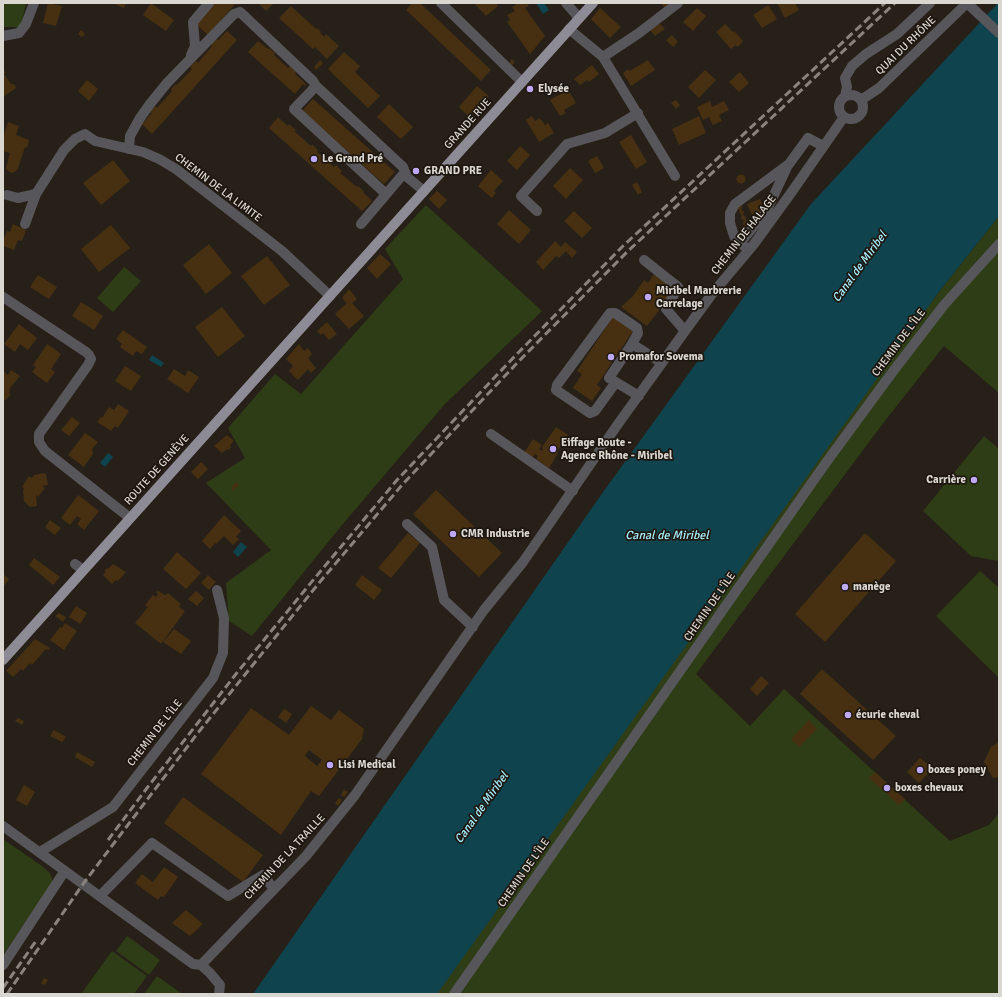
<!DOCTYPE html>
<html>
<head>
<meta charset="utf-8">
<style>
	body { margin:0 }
	#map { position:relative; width:1002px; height:997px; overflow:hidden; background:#272018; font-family:Signika,sans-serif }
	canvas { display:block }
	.frame { position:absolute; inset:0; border:4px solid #dad6d0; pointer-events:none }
</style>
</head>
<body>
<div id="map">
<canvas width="1002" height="997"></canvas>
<div class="frame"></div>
</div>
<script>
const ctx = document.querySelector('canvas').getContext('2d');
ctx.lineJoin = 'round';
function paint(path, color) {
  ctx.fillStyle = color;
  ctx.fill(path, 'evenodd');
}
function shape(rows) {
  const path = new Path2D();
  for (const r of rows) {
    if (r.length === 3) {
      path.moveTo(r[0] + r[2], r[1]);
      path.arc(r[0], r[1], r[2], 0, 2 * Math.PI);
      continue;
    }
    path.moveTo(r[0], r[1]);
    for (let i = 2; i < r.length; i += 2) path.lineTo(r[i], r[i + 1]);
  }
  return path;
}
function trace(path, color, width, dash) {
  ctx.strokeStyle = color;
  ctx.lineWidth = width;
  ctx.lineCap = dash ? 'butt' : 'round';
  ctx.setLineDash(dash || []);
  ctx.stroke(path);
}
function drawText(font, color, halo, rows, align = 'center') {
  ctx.font = font + ' Signika,sans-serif';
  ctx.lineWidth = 3.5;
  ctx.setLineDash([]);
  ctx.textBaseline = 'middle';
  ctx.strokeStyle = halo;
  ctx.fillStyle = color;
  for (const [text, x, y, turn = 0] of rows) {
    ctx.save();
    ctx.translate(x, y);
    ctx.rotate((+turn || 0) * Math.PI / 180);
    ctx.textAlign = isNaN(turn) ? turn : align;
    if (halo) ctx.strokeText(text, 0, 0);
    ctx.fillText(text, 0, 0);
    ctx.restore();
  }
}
paint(shape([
	[3,3,26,3,21,27,3,27],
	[426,205,542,311,444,405,342,525,252,636,229,621,226,583,271,550,206,483,245,458,228,428,275,374,301,394,403,279,385,249],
	[999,216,999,393,944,346,884,422,696,674,750,726,784,689,950,841,989,825,999,813,999,994,426,994,938,293],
	[124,267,141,281,113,312,97,298],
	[984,436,999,449,999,561,971,556,923,511],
	[980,571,999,588,999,678,936,616],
	[3,839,42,866,50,873,52,878,52,883,3,955],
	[127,936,160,960,149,975,116,951],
	[112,951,147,976,134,994,81,994],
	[157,976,182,994,144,994]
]), '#2e3d16');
paint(shape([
	[536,3,544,3,549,10,543,14],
	[998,3,999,3,999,216,938,293,437,994,253,994,601,495,811,204],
	[152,355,164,363,161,367,149,360],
	[108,453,113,457,105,467,100,463],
	[241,542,247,547,238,557,233,552]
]), '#0f434d');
paint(shape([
	[48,3,62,6,56,26,43,23],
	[112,3,126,3,124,8],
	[151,3,174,20,166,31,143,15],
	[214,3,234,3,235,4,208,35,196,24],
	[258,3,272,3,273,4,266,11],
	[412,3,420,3,491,70,481,81,406,10],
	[474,3,496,3,498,6,486,16],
	[514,3,527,3,529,6,525,8,545,36,530,54,507,22,510,20,507,15,515,11,512,7,516,5],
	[661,3,674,3,666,9],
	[777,3,795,3,799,10,785,18],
	[768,5,777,19,762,28,753,15],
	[291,6,316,29,317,28,321,32,320,33,324,37,326,34,339,46,327,59,315,47,313,49,279,18],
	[600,8,621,27,610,38,591,19],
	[697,8,706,16,693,31,683,22],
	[658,22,665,29,655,36,649,29],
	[725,24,733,32,734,31,743,41,738,47,736,45,731,49,716,32],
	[81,30,85,34,82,37,78,34],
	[227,31,237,40,152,134,142,124,152,113,150,112,155,106,157,108,172,91,171,89,176,84,177,85,192,69,190,67,196,61,198,63,212,46,211,45,216,39,218,40],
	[672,35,678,42,673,47,666,40],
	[258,41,268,49,269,48,275,53,274,55,288,68,290,66,296,72,295,74,306,84,304,86,303,84,295,94,248,52],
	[344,52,360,66,355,72,380,96,368,108,328,69],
	[512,59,515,62,512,66,509,63],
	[320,60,323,63,316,70,314,67],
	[648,60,655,70,631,86,623,73,628,69,630,71],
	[592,65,599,74,589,82,587,80,580,85,574,79],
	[3,69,6,73,4,74,11,84,14,84,16,88,3,97],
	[705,70,716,80,699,98,688,87],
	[740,72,749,83,739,92,729,82],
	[87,80,98,89,89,101,78,91],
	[477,86,489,96,470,118,459,107],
	[568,90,576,103,564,110,566,113,560,116,550,100],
	[313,99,395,172,384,184,302,111],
	[676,100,680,105,676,109,671,103],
	[710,101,712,107,724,101,729,110,719,115,722,121,713,125,709,117,703,120,697,107],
	[389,104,413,127,401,139,377,117],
	[532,116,535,121,540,118,545,125,548,123,554,133,539,142,526,120],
	[699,116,706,133,679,145,672,129],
	[278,117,288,126,289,124,296,130,294,131,311,146,312,144,318,150,317,152,334,167,336,165,342,171,340,173,357,187,358,186,364,191,363,192,372,201,362,211,269,128],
	[8,122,19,126,16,135,29,140,27,148,25,147,18,168,16,171,12,173,8,171,6,168,10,153,3,151,3,137],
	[631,135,647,162,636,169,619,142],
	[520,146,530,155,517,170,507,161],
	[597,156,604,168,595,173,588,161],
	[113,160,130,181,101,205,83,183],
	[416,167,420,170,416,175,412,171],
	[570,168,583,180,566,199,553,186],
	[491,170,503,181,494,191,496,193,492,198,478,186],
	[741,179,4.5],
	[637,182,642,192,638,195,632,185],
	[437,191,447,200,439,209,429,199],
	[760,199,765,212,753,217,747,204],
	[741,204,742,207,741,209,744,212,743,215,746,217,745,221,741,219,742,215,739,213,740,210,737,209],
	[509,210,531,230,519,244,497,224],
	[574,211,592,228,582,238,564,221],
	[746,223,3],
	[13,224,26,230,22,241,18,240,14,250,3,246,3,240,7,231,10,232],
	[111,225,130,248,99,272,81,249],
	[555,241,561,247,565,242,577,252,572,258,566,251,559,258,556,256,543,270,536,262],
	[209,244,232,273,206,294,183,265],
	[380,254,391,264,377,279,367,268],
	[267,256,290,285,264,305,241,276],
	[654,274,675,289,647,326,621,307,633,296,644,280,648,283],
	[38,275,57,287,49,299,30,287],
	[349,289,357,299,352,303,364,316,349,329,335,314,347,303,342,298],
	[81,302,103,316,94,330,72,316],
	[222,307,245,336,218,357,195,327],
	[613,317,633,331,597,385,601,388,592,401,573,388,582,374,577,371],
	[327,322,337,334,329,340,323,333,321,335,317,331],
	[19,324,37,338,28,350,20,344,15,352,4,344],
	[123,330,147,347,142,354,136,351,133,356,120,347,122,344,116,339],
	[47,344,61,354,51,369,55,372,47,383,32,372,36,367,33,365],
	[299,344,304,351,308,348,312,354,308,358,316,368,311,373,308,369,298,380,289,371,293,366,286,359],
	[125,366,141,376,131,391,115,381],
	[174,369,185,376,188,370,199,377,188,393,167,379],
	[11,370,20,376,10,388,9,393,11,394,6,400,3,401,3,371,8,375],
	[118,404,129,411,118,428,115,426,111,431,97,422,101,417,102,418,109,407,114,410],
	[72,417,80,423,69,436,61,430],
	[556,427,568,435,557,452,558,453,549,468,536,459,538,456,535,454,532,458,524,453,533,439,542,445,539,449,542,451,543,448,542,447],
	[85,433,98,442,92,449,93,454,84,467,68,455],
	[227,435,234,441,230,445,231,447,229,450,227,449,222,453,214,446],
	[201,462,208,469,198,479,191,472],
	[44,473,46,474,48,485,42,486,45,488,38,497,36,495,37,506,30,507,24,501,23,491,24,488,22,487,29,476,32,478,34,475],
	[236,482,239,485,233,491,231,488],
	[436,490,502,553,479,577,413,514],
	[78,495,99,511,84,530,77,524,81,519,77,516,70,525,61,518],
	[224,515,241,531,236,537,239,539,233,545,224,536,216,544,215,543,210,549,202,541],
	[50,520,61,528,55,535,45,527],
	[408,533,420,543,391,578,378,568],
	[865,533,896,561,825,642,795,614],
	[177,552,201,573,186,589,163,569],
	[34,558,60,577,53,585,29,565],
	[113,564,126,572,118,581,116,580,112,584,103,575,106,572,104,571,107,568,108,569],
	[3,574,9,579,5,585,3,584],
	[208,575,216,582,209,590,201,583],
	[362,575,382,590,374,600,355,585],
	[158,591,165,595,168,593,181,604,179,607,185,611,161,644,135,623,148,607,145,605,153,595,156,597,158,594,156,592],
	[196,591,204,598,197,606,188,599],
	[76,606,87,613,80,624,69,617],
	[59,613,66,617,63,622,55,616],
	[65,623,77,631,64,650,50,640,60,627,62,628],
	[174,629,191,641,181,654,163,642],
	[35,639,50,648,48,650,46,649,32,665,30,663,23,671,21,669,13,677,6,671],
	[822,669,896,736,873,760,800,694],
	[761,676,769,683,757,696,750,689],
	[311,706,331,720,339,710,364,729,362,739,319,796,311,791,281,835,201,774,251,708,289,735],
	[309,750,322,760,317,766,305,756],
	[284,709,292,714,286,723,278,717],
	[18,718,24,721,22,725,15,721],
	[809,720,817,729,799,747,791,739],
	[54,730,66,737,62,742,50,736],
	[999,742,999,777,993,778,984,762,991,747],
	[77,752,95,762,92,767,75,757],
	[920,758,933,768,919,783,907,772],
	[875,772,905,799,899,805,869,778],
	[24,785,35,792,27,806,16,800],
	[344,790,348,792,344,797,341,795],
	[183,797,263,855,243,882,164,823],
	[339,798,342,800,338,806,335,803],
	[164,867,178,877,164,897,161,896,158,900,135,883,142,874,153,882],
	[186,910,203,924,190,936,172,923],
	[44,978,48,980,45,985,41,983]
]), '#463011');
trace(shape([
	[441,3,522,82],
	[566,3,579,18],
	[967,3,999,33],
	[569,29,603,57,675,176],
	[3,36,19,33,26,24,34,3],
	[191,55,195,46,193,22,209,3],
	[603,57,639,33,678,3],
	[851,107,12],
	[845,96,847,87,845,78,852,66,866,54,897,34,930,3],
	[861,100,879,88,964,6],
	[129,149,130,136,140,118,150,104,167,83,234,14,240,12,313,81,316,86],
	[386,194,294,109,316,86,403,167,407,177,424,191],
	[7,195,18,198,36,194,64,150,75,139,85,134,95,141,143,152,159,159,176,169,220,203,282,251,330,296],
	[537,211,521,196,567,144,605,133,638,113],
	[25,224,36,194],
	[361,224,405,172],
	[740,243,766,212,788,165],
	[748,250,734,236,730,223,730,213,735,204,789,164,808,138,823,146],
	[644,260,678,287,666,309,685,331],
	[3,297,86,352,89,355,91,359,88,365,39,434,39,442,45,451,130,518],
	[616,382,595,411,590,413,556,390,557,385,610,313,615,313,637,328,638,333,632,344],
	[639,396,609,378,632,344,662,363],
	[491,434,573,491],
	[407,524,432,547,444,600,473,627],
	[75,564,83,570],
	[3,826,193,964,201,965],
	[40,852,113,807,213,678,223,653,224,618,217,590],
	[100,896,152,843,228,896,263,875,274,889],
	[3,965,64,872],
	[201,965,306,856,355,795,484,610,523,562,618,424,685,331,712,294,754,244,791,193,844,117],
	[201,965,210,973,220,985,219,994],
	[454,994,825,464,891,374,944,305,999,244]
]), '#57565b', 10);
trace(shape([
	[3,660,593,3]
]), '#8d8b95', 10);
trace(shape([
	[108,840,147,788,236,674,314,579,397,480,515,356,622,247,885,3],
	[3,988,36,941],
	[7,994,83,884,197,734,319,583,402,485,519,361,627,252,895,3]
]), '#88837c', 3, [8, 4]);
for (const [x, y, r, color] of [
	[530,89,4,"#bfa9f4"],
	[314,159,4,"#bfa9f4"],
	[416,171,4,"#bfa9f4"],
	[648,297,4,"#bfa9f4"],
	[611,357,4,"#bfa9f4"],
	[553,449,4,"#bfa9f4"],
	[974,480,4,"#bfa9f4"],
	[453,534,4,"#bfa9f4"],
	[845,587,4,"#bfa9f4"],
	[848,715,4,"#bfa9f4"],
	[330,765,4,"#bfa9f4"],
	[920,770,4,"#bfa9f4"],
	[887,788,4,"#bfa9f4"]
]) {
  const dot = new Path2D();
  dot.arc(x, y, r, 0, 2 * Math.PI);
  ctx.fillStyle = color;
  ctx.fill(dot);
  trace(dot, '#1d170f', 1.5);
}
drawText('11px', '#dad6d0', '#1d170f', [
	["QUAI DU RHÔNE",906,46,-44],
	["GRANDE RUE",468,124,-48],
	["CHEMIN DE LA LIMITE",218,188,37],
	["CHEMIN DE HALAGE",744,235,-52],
	["CHEMIN DE L'ÎLE",899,343,-53],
	["ROUTE DE GENÈVE",157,470,-48],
	["CHEMIN DE L'ÎLE",710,607,-55],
	["CHEMIN DE L'ÎLE",155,733,-52],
	["CHEMIN DE LA TRAILLE",285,857,-47],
	["CHEMIN DE L'ÎLE",524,873,-55]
]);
drawText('bold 11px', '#dad6d0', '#1d170f', [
	["Elysée",538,89],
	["Le Grand Pré",322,159],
	["GRAND PRE",424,171],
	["Miribel Marbrerie",656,291],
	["Carrelage",656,304],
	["Promafor Sovema",619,357],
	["Eiffage Route -",561,443],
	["Agence Rhône - Miribel",561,456],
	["Carrière",966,480,"right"],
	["CMR Industrie",461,534],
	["manège",853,587],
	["écurie cheval",856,715],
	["Lisi Medical",338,765],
	["boxes poney",928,770],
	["boxes chevaux",895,788]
], 'left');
drawText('italic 12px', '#a7eefd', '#1d170f', [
	["Canal de Miribel",860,267,-54],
	["Canal de Miribel",667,536],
	["Canal de Miribel",482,808,-55]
]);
</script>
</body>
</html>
